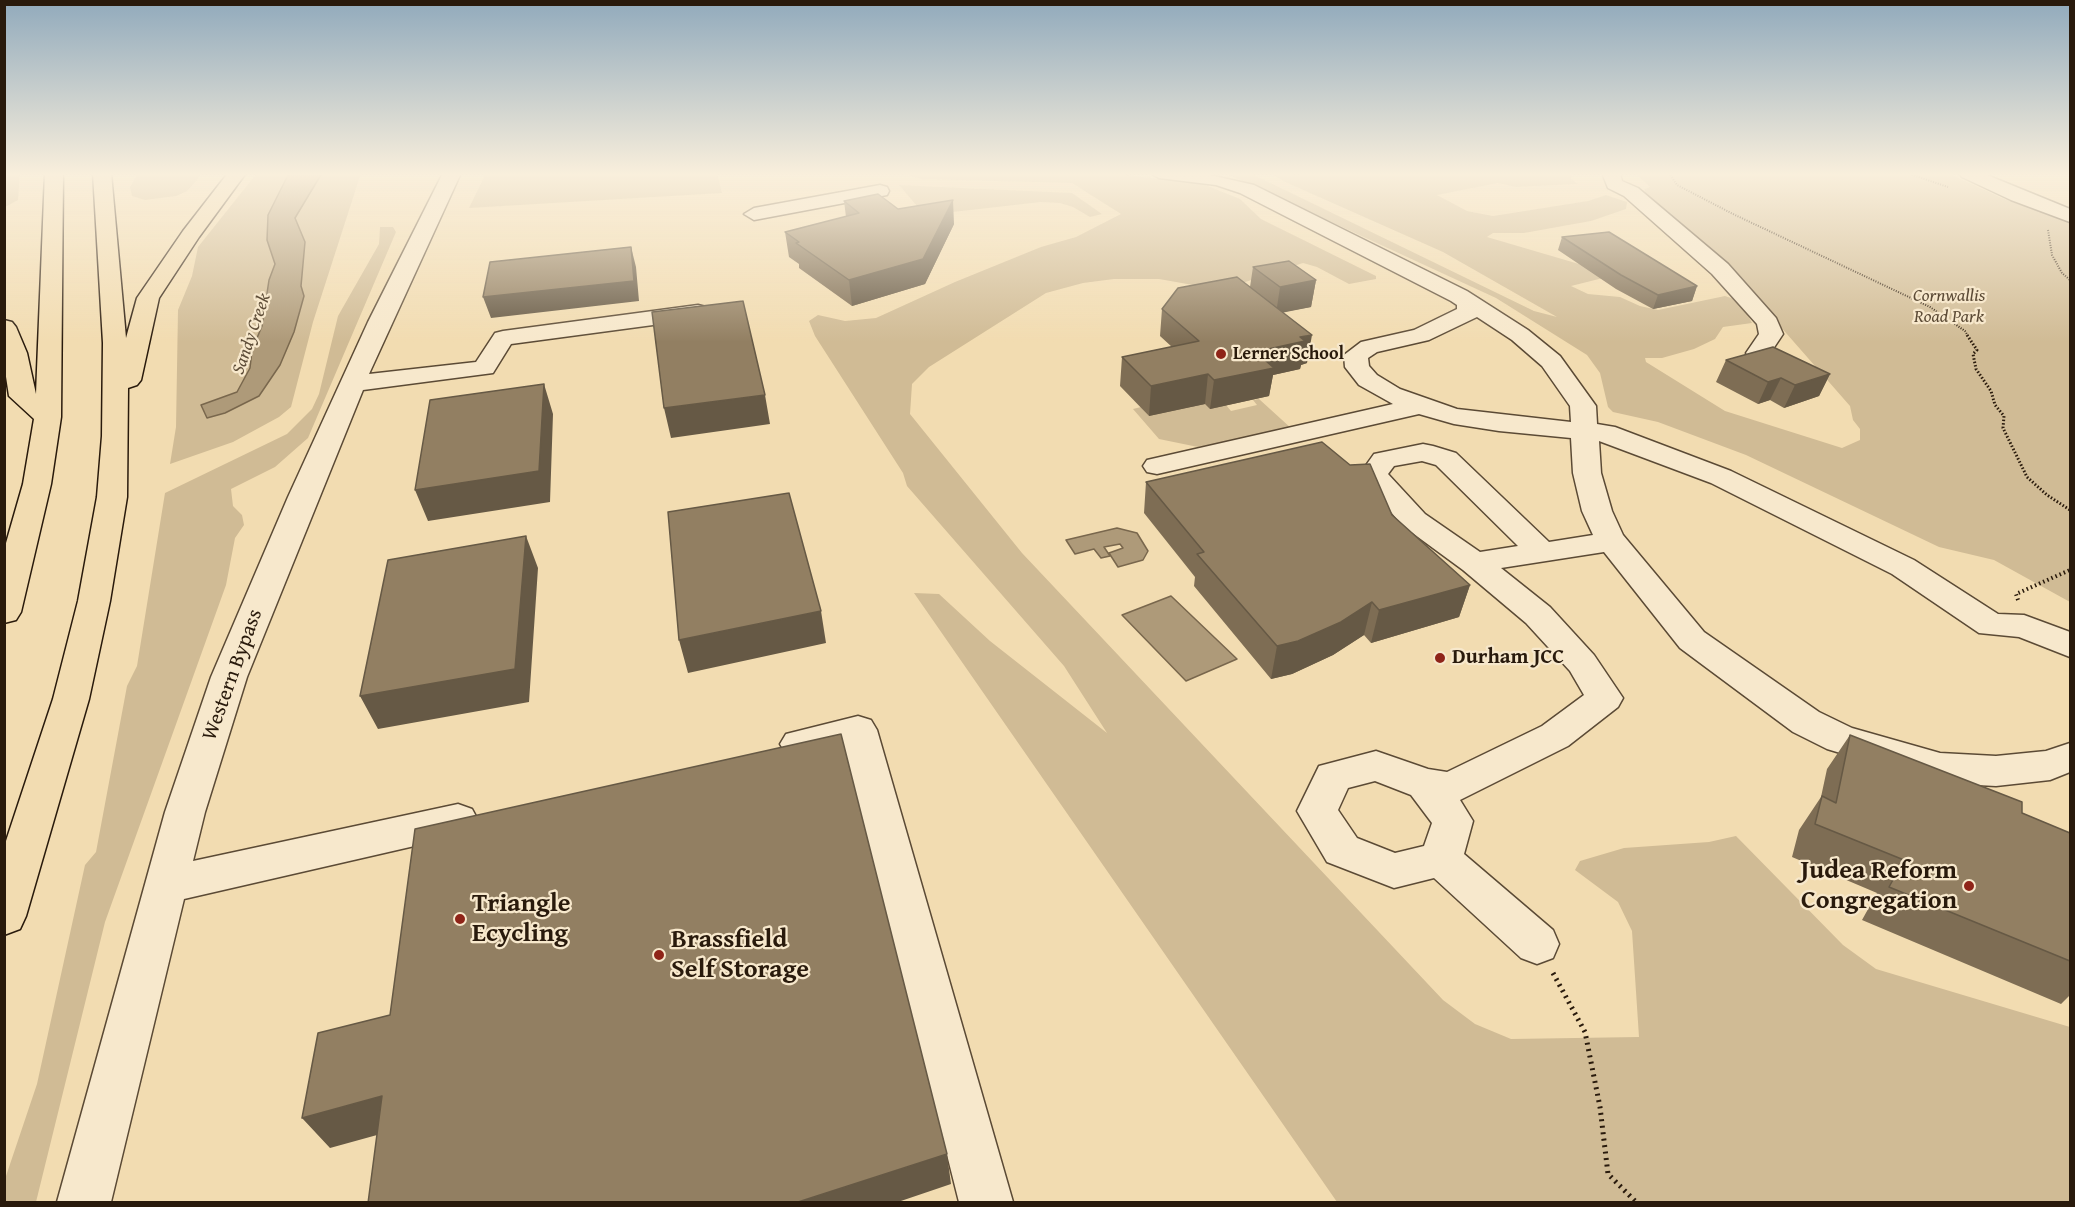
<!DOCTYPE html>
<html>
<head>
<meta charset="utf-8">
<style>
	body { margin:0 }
	#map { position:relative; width:2075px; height:1207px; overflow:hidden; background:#f2dcb1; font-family:"Gentium Book Plus",serif }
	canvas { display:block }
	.frame { position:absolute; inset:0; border:6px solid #291a0c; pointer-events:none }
</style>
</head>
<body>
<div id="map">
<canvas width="2075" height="1207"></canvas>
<div class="frame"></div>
</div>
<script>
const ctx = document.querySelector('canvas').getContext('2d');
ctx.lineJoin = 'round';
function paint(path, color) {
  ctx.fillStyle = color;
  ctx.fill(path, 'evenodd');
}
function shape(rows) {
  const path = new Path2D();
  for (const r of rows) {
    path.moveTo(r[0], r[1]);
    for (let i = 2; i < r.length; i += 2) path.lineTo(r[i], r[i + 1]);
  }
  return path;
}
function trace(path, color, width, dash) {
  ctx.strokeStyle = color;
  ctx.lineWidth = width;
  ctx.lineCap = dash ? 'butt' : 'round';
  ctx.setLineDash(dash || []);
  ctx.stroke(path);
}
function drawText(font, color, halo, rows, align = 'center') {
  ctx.font = font + ' "Gentium Book Plus",serif';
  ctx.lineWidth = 4.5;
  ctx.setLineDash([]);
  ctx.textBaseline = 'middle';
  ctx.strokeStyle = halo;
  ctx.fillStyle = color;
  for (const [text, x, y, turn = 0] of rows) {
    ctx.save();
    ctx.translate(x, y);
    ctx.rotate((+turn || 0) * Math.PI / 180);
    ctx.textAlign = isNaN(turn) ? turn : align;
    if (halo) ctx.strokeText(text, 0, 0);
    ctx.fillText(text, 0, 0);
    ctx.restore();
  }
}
paint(shape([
	[5,173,20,173,18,200,5,207],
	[138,173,200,173,198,179,187,191,176,196,145,200,132,196,130,187],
	[257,173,289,173,268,215,267,240,275,264,269,280,262,326,252,350,250,368,237,392,201,405,207,418,225,413,259,396,280,365,294,332,304,296,301,286,305,242,295,218,322,173,361,173,313,322,291,407,279,417,233,442,170,464,176,427,178,310,192,276,198,247],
	[486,173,717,173,722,193,469,208],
	[902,173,1109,173,1203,184,1240,199,1261,219,1376,276,1376,279,1349,284,1317,267,1303,263,1221,290,1159,279,1114,279,1083,283,1046,293,929,367,912,384,910,414,1022,553,1443,1000,1475,1024,1511,1039,1639,1037,1632,931,1618,902,1575,870,1580,861,1624,848,1709,842,1736,836,1843,945,1876,969,2070,1027,2070,1202,1337,1202,914,593,939,594,990,641,1107,733,1064,666,907,486,903,473,815,336,809,321,818,315,845,321,876,318,955,282,1041,247,1076,237,1121,214,1072,183,921,179],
	[1225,173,1250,173,1534,311,1557,317,1443,252,1283,181,1271,173,1298,175,1320,173,1572,173,1571,179,1578,184,1516,187,1498,183,1437,195,1467,211,1493,216,1588,201,1606,195,1627,202,1626,209,1591,221,1524,233,1493,233,1487,237,1596,269,1603,278,1571,286,1588,294,1620,297,1640,306,1658,310,1725,296,1740,301,1752,323,1723,327,1715,339,1694,349,1662,358,1645,358,1646,362,1725,411,1842,448,1860,440,1860,429,1853,420,1850,406,1744,285,1648,199,1644,189,1650,187,1635,173,1948,173,2002,198,2070,223,2070,602,1994,560,1939,547,1746,455,1658,422,1613,412,1608,407,1600,373,1587,355,1496,298],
	[899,185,1072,193,1102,214,1090,217,1073,207,1060,203,1041,202,944,213,923,213],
	[380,227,393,227,396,232,308,438,275,467,231,489,233,506,242,515,244,525,235,538,226,585,105,922,36,1202,5,1202,5,1179,37,1084,85,865,96,852,127,686,137,666,165,493,287,434,312,409,319,394,338,316,379,244],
	[1184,398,1226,405,1231,411,1257,405,1253,400,1259,399,1292,429,1198,447,1159,439,1133,409,1141,407,1149,416,1191,407]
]), '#d0bb95');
const water = shape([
	[289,173,322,173,295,218,305,242,301,286,304,296,294,332,280,365,259,396,225,413,207,418,201,405,237,392,250,368,252,350,262,326,269,280,275,264,267,240,268,215,289,173],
	[1117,528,1137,533,1148,551,1143,560,1118,567,1109,553,1123,548,1120,544,1104,547,1110,556,1101,558,1094,549,1075,554,1066,540,1117,528],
	[1171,596,1237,659,1186,681,1122,615,1171,596]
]);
paint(water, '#ae9a79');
trace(water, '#79674d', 1.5);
const minor = shape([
	[443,173,461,173,369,374,476,362,495,333,503,331,698,305,706,307,709,312,706,317,698,319,511,344,493,373,363,390,247,677,205,812,193,861,458,804,472,809,478,820,472,831,458,836,184,899,111,1202,57,1202,165,812,211,677,288,497,368,322,443,173],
	[1150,173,1201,173,1254,185,1467,291,1528,330,1560,356,1596,406,1597,424,1615,427,1731,471,1914,560,1998,614,2024,615,2070,632,2070,657,2019,637,1979,633,1892,574,1711,483,1599,441,1601,473,1612,511,1623,535,1704,632,1819,712,1852,728,1940,753,1996,756,2046,751,2070,743,2070,772,2050,780,1996,786,1940,783,1827,749,1793,732,1680,648,1604,552,1501,568,1550,607,1594,655,1623,698,1618,707,1568,746,1460,800,1473,821,1464,854,1553,930,1559,944,1553,958,1537,964,1521,958,1434,878,1394,888,1327,862,1297,811,1319,766,1376,751,1428,769,1447,772,1542,726,1584,695,1570,671,1526,623,1463,570,1403,526,1359,475,1374,454,1423,444,1433,446,1456,453,1549,542,1593,535,1582,511,1573,473,1571,438,1499,431,1454,424,1419,414,1157,474,1147,472,1143,466,1147,460,1393,404,1359,385,1345,367,1344,355,1361,342,1414,330,1457,309,1457,305,1451,301,1240,193,1216,185,1159,178,1150,173],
	[1477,317,1512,340,1542,366,1570,406,1571,422,1457,409,1400,389,1377,375,1369,366,1368,358,1377,352,1429,340,1477,317],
	[1422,461,1436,465,1518,546,1480,552,1425,514,1388,474,1394,466,1422,461],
	[1375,781,1411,795,1432,823,1424,846,1395,853,1357,838,1338,810,1348,788,1375,781],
	[1602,173,1620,173,1622,181,1638,188,1728,264,1776,318,1783,334,1767,358,1758,360,1749,358,1746,353,1759,334,1757,324,1712,274,1624,196,1608,188,1602,173],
	[1959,173,1982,173,2070,209,2070,222,2011,200,1962,177,1959,173],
	[880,185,887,187,889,191,887,195,754,220,744,214,754,208,880,185],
	[858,716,871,720,877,730,1013,1202,959,1202,844,747,799,758,786,754,780,744,786,734,858,716]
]);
const highway = shape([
	[45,173,63,173,61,417,51,484,21,612,16,620,4,623,4,550,23,484,34,419,9,396,4,364,4,320,12,322,16,327,27,353,36,394,45,173],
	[93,173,111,173,126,338,137,298,183,231,228,173,246,173,199,237,159,298,141,380,137,385,128,388,127,497,110,601,89,699,26,916,20,929,4,935,4,847,53,699,78,601,97,497,102,436,103,343,93,173]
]);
trace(minor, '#5b4a35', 3);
trace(highway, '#291a0c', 3);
trace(shape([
	[1669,173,1677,185,1733,214,1930,307,1965,331,1968,336],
	[1907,173,1948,187],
	[2048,230,2052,255,2062,273,2070,280]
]), '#291a0c', 2, [1, 1.5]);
trace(shape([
	[1967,335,1977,350,1973,354,1976,369,1991,391,1995,405,2004,416,2003,428,2027,477,2047,495,2070,510]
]), '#291a0c', 3, [1.5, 2]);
trace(shape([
	[2018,600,2016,594,2070,570]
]), '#291a0c', 4, [1.5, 3]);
trace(shape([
	[1553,973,1585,1032,1600,1107,1608,1174,1636,1202]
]), '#291a0c', 5, [2, 4.5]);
paint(minor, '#f7e8cc');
paint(highway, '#f2dcb1');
paint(shape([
	[844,201,898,209,954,224,925,284,852,306,799,268,799,264,789,257,785,232,846,217],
	[1562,237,1697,286,1692,301,1653,309,1616,289,1558,250],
	[1253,267,1316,280,1311,307,1283,312,1307,363,1301,365,1300,369,1273,375,1269,396,1210,409,1205,404,1149,416,1120,386,1122,357,1172,347,1160,336,1162,309,1250,287],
	[1726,360,1830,374,1819,396,1784,408,1770,400,1758,404,1716,382],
	[1146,482,1392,515,1470,585,1459,617,1371,643,1364,635,1333,655,1292,674,1271,679,1194,586,1195,577,1144,513],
	[1850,735,2022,813,2070,833,2070,995,2061,1004,1862,920,1877,893,1792,857,1799,830,1821,797,1827,769]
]), '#7e6d54');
paint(shape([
	[953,200,954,224,925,284,852,306,849,280],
	[631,247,636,267,639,301,491,318,483,297],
	[1316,280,1311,307,1276,314,1280,287],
	[1697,286,1692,301,1653,309,1658,295],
	[1312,335,1307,363,1301,365,1300,369,1273,375,1269,396,1210,409,1214,380,1264,350,1300,337],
	[1208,374,1205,404,1149,416,1151,386],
	[1830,374,1819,396,1784,408,1795,385],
	[1781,378,1770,400,1758,404,1768,382],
	[544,384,553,414,550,502,428,521,415,490],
	[765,395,770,424,671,438,664,408],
	[526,536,538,568,529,702,378,729,360,696],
	[1470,585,1459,617,1371,643,1379,610],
	[1372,602,1364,635,1333,655,1292,674,1271,679,1277,646],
	[821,611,826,643,688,673,679,640],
	[382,1096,406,1127,330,1148,302,1118],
	[947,1154,951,1184,895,1203,795,1203]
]), '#665945');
const building = shape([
	[878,194,898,209,953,200,923,259,849,280,796,243,799,242,785,232,859,213,844,201,878,194],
	[1609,232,1697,286,1658,295,1621,275,1562,237,1609,232],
	[631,247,634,281,483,297,490,262,631,247],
	[1289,261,1316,280,1280,287,1253,267,1289,261],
	[1237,277,1312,335,1300,337,1305,341,1264,350,1275,359,1266,361,1274,368,1214,380,1208,374,1151,386,1122,357,1199,341,1162,309,1178,288,1237,277],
	[743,301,765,395,664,408,652,312,743,301],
	[1773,347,1830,374,1795,385,1781,378,1768,382,1726,360,1773,347],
	[544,384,539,471,415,490,430,400,544,384],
	[1322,442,1350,465,1370,464,1392,515,1470,585,1379,610,1372,602,1341,622,1298,641,1277,646,1197,554,1204,552,1146,482,1322,442],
	[789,493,821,611,679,640,668,512,789,493],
	[526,536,515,669,360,696,388,560,526,536],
	[841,734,947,1154,795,1203,368,1203,382,1096,302,1118,318,1033,390,1015,415,829,841,734],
	[1850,735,2022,802,2022,813,2070,833,2070,961,1889,887,1904,860,1815,824,1822,796,1836,803,1850,735]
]);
paint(building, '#927f62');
trace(building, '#665945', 1.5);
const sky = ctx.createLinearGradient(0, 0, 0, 342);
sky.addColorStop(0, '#91aabc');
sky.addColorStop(0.51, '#f9efdc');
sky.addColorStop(1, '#f9efdc00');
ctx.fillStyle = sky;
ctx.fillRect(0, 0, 2075, 342);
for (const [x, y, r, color] of [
	[1221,354,6,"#8f2418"],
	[1440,658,6,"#8f2418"],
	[1969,886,6,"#8f2418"],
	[460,919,6,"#8f2418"],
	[659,955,6,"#8f2418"]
]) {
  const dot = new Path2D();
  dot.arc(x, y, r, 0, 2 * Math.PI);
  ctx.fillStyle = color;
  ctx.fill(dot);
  trace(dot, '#f7e8cc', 2);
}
drawText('italic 18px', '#5b4a35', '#f7e8cc', [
	["Cornwallis",1949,296],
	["Road Park",1949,317]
]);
drawText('italic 18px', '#5e4d38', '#f7e8cc', [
	["Sandy Creek",252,334,-71]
]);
drawText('bold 18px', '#291a0c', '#f7e8cc', [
	["Lerner School",1233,354]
], 'left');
drawText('bold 21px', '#291a0c', '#f7e8cc', [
	["Durham JCC",1452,658]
], 'left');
drawText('21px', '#291a0c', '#f7e8cc', [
	["Western Bypass",233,675,-70]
]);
drawText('bold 26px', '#291a0c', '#f7e8cc', [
	["Judea Reform",1957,871,"right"],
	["Congregation",1957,901,"right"],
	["Triangle",472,904],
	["Ecycling",472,934],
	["Brassfield",671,940],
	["Self Storage",671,970]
], 'left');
</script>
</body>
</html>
